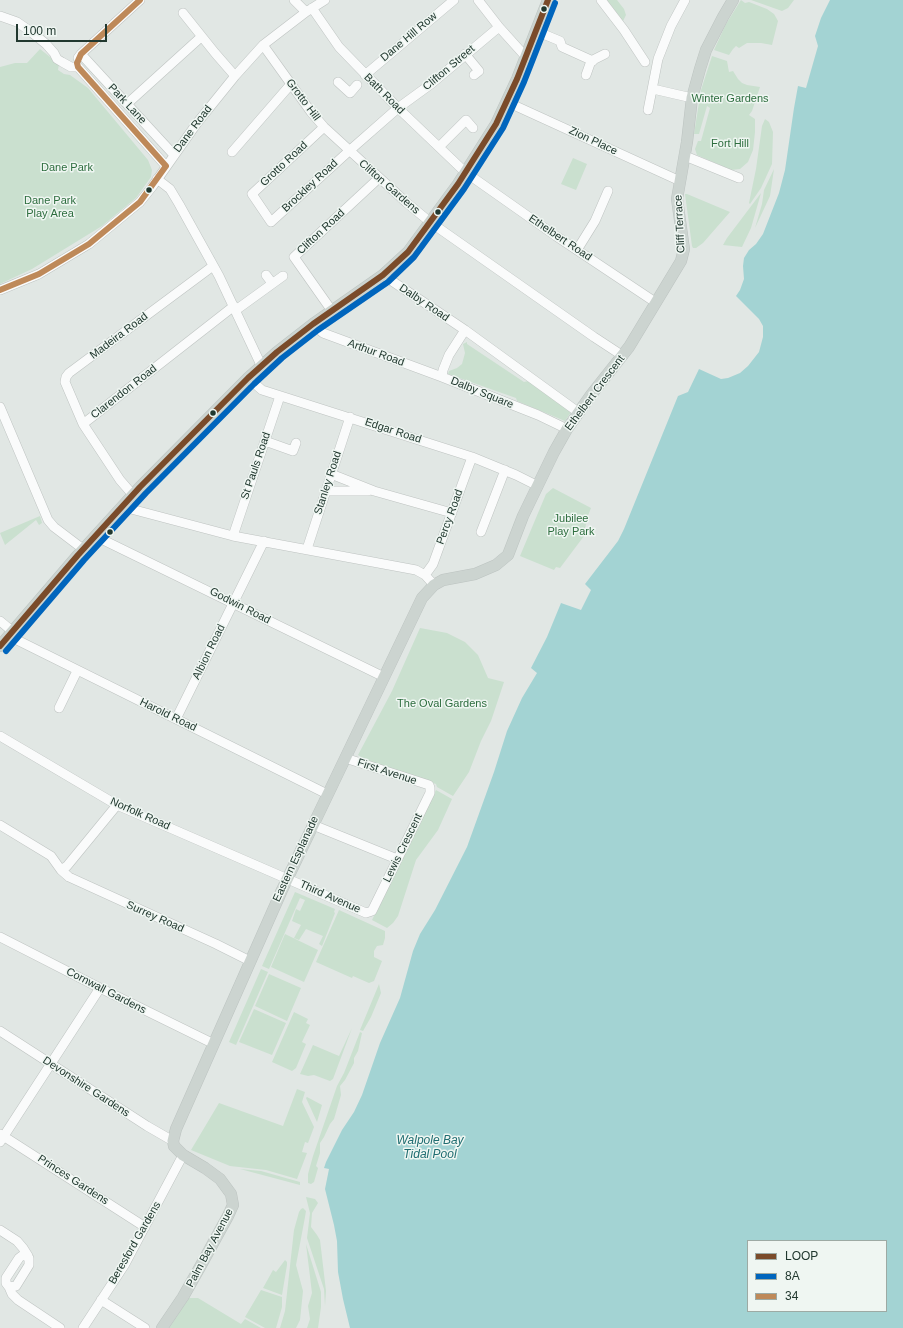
<!DOCTYPE html>
<html>
<head>
<meta charset="utf-8">
<style>
	body { margin:0 }
	#map { position:relative; width:903px; height:1328px; overflow:hidden; background:#e1e7e4; font-family:Helvetica,sans-serif }
	canvas { display:block }
	.legend { position:absolute; left:747px; top:1240px; width:140px; height:72px; box-sizing:border-box; background:#eff6f2; border:1px solid #9daaa4; margin:0; padding:5px 7px; list-style:none; font-size:12px; color:#21382f }
	.legend li { display:flex; align-items:center; gap:8px; height:20px }
	.legend b { width:20px; border:1px solid #9daaa4 }
	.scale { position:absolute; left:16px; top:24px; width:91px; height:18px; box-sizing:border-box; border:2px solid #21382f; border-top:0; padding-left:5px; font-size:12px; line-height:14px; white-space:nowrap; color:#21382f; -webkit-text-stroke:3px #eff6f2; paint-order:stroke }
</style>
</head>
<body>
<div id="map">
<canvas width="903" height="1328"></canvas>
<ul class="legend">
<li><b style="height:5px;background:#7a4b2a"></b>LOOP</li>
<li><b style="height:5px;background:#0065bd"></b>8A</li>
<li><b style="height:5px;background:#be8959"></b>34</li>
</ul>
<div class="scale">100 m</div>
</div>
<script>
const ctx = document.querySelector('canvas').getContext('2d');
ctx.lineJoin = 'round';
function paint(path, color) {
  ctx.fillStyle = color;
  ctx.fill(path, 'evenodd');
}
function shape(rows) {
  const path = new Path2D();
  for (const r of rows) {
    path.moveTo(r[0], r[1]);
    for (let i = 2; i < r.length; i += 2) path.lineTo(r[i], r[i + 1]);
  }
  return path;
}
function trace(path, color, width, dash) {
  ctx.strokeStyle = color;
  ctx.lineWidth = width;
  ctx.lineCap = dash ? 'butt' : 'round';
  ctx.setLineDash(dash || []);
  ctx.stroke(path);
}
function drawText(font, color, halo, rows, align = 'center') {
  ctx.font = font + ' Helvetica,sans-serif';
  ctx.lineWidth = 3;
  ctx.setLineDash([]);
  ctx.textBaseline = 'middle';
  ctx.strokeStyle = halo;
  ctx.fillStyle = color;
  for (const [text, x, y, turn = 0] of rows) {
    ctx.save();
    ctx.translate(x, y);
    ctx.rotate((+turn || 0) * Math.PI / 180);
    ctx.textAlign = isNaN(turn) ? turn : align;
    if (halo) ctx.strokeText(text, 0, 0);
    ctx.fillText(text, 0, 0);
    ctx.restore();
  }
}
paint(shape([
	[607,0,617,0,624,9,626,15,623,21],
	[741,0,745,3,749,2,767,9,774,14,778,21,772,45,761,43,747,43,739,48,736,46,733,49,729,55,714,50,726,24],
	[751,0,794,0,788,8,782,11],
	[40,49,59,64,58,70,64,74,70,75,88,88,148,160,152,170,151,177,136,198,102,226,32,269,0,284,0,67,15,63,27,63],
	[712,56,727,61,729,72,733,71,738,79,742,83,747,85,760,87,752,111,749,115,755,119,755,132,753,150,748,162,740,169,731,170,697,155,695,149,698,141,701,141,710,108,707,106,699,134,694,134,701,90],
	[765,119,769,122,773,132,772,164,761,188,750,204,749,203,756,169,762,126],
	[573,158,587,164,576,190,561,184],
	[774,169,770,196,755,228,762,204,764,190],
	[761,193,751,228,742,247,723,245,727,238],
	[685,194,687,194,730,212,703,243,696,248,693,248,692,246],
	[467,342,467,344,524,382,528,381,571,412,565,421,517,401,516,398,448,374,449,371,457,368,462,364,465,353,463,344],
	[553,488,591,508,587,518,584,536,560,568,556,567,554,570,520,556,546,494],
	[40,516,42,523,39,525,36,520,5,545,0,533],
	[420,628,447,633,465,642,478,655,488,678,504,682,491,721,481,741,469,772,453,796,437,787,436,784,370,763,358,755,392,691],
	[436,790,452,799,438,830,416,860,398,916,393,923,387,928,372,920],
	[295,892,335,909,334,912,335,913,322,946,319,944,323,936,306,929,299,940,294,938,301,925,292,921,296,909,300,911,305,900,300,898,269,969,262,966],
	[339,910,385,931,385,938,383,945,377,946,374,951,374,957,382,961,374,981,369,983,353,976,352,978,316,962],
	[285,934,318,950,304,982,271,967],
	[261,969,268,972,236,1045,229,1042],
	[269,974,301,988,287,1021,255,1006],
	[379,984,381,993,371,1017,363,1031,360,1030],
	[254,1009,286,1023,272,1055,239,1042],
	[294,1012,308,1019,306,1023,310,1025,302,1042,306,1044,296,1068,292,1071,272,1062],
	[352,1028,333,1079,330,1081,314,1075,308,1076,300,1074,313,1045,339,1056],
	[360,1032,362,1033,358,1051,354,1058,354,1063,345,1080,340,1086,341,1095,334,1119,330,1124,324,1137,320,1143,320,1153,316,1166,318,1168,314,1182,311,1184,308,1183,308,1174,313,1156,337,1086,344,1073],
	[297,1089,305,1092,302,1102,314,1127,308,1143,305,1142,302,1152,307,1153,297,1179,266,1170,230,1166,191,1150,219,1103,283,1126],
	[307,1097,322,1105,317,1122,306,1098],
	[240,1169,261,1171,300,1182,300,1185],
	[306,1197,315,1199,318,1203,312,1213,311,1227,317,1235,320,1240,326,1291,325,1306,324,1289,307,1238,310,1213],
	[303,1208,306,1211,305,1217,296,1265,303,1291,300,1320,296,1328,280,1328,285,1311,294,1230,299,1212,301,1209],
	[306,1244,321,1292,321,1307,318,1328,307,1328,310,1319,308,1306,312,1293],
	[285,1260,287,1262,287,1265,282,1295,263,1288,273,1270,276,1272],
	[261,1290,282,1297,282,1307,276,1328,265,1328,245,1317],
	[189,1298,198,1298,241,1324,245,1319,261,1328,169,1328]
]), '#cae0cf');
paint(shape([
	[830,0,903,0,903,1328,350,1328,343,1299,338,1272,337,1241,334,1225,325,1189,329,1169,324,1168,326,1162,342,1130,354,1112,362,1095,380,1043,400,998,413,951,420,934,435,910,467,847,494,772,507,731,522,698,537,673,531,668,547,637,561,603,581,610,591,590,585,584,618,541,624,529,678,396,688,392,699,369,721,379,728,378,740,373,748,366,759,352,763,337,763,326,759,319,736,296,740,290,744,279,743,266,744,258,749,250,756,244,763,234,779,193,785,170,794,108,798,86,806,88,818,46,815,36,821,18],
	[748,1241,886,1241,886,1311,748,1311]
]), '#a3d3d3');
const minor = shape([
	[294,0,306,12],
	[478,0,499,27,526,57],
	[601,0,624,30,645,62],
	[312,8,339,47,398,108,465,172,556,236,655,302],
	[183,13,215,53,235,76],
	[0,16,17,22,30,31,46,44,54,53,57,59,62,62,71,67,78,67],
	[536,31,560,41,562,47,593,61],
	[263,45,311,112,324,127,407,203,430,222,594,337,623,356],
	[81,54,174,155],
	[465,54,479,71,474,75],
	[78,58,81,54,140,0],
	[78,67,166,166],
	[365,75,454,0],
	[586,75,591,61,605,54],
	[338,82,350,93,357,85],
	[653,89,692,98],
	[507,102,680,181],
	[127,104,201,37],
	[648,110,658,59,671,26,685,0],
	[324,127,252,194,271,222,349,151,398,108,431,84,499,27],
	[439,147,466,120,473,128],
	[232,152,291,84],
	[685,156,739,178],
	[157,179,170,189,179,204,219,276,261,365],
	[577,250,595,221,608,191],
	[266,275,272,283],
	[383,275,465,330,578,412],
	[0,290,39,274,89,244,140,202,152,187,197,123,235,76,263,45,306,12,325,0],
	[236,310,283,276],
	[332,311,294,257,379,178],
	[313,324,323,333,442,377,538,415,567,429],
	[442,377,443,370,449,355,465,330],
	[248,378,262,390,472,457,516,475,538,486],
	[0,407,48,520,54,527,83,549],
	[83,424,234,306],
	[265,441,293,451,296,443],
	[331,474,374,491,452,513],
	[326,491,368,491],
	[133,495,120,480,83,424,65,382,66,377,69,373,213,266],
	[124,505,131,509,233,536,416,570,425,575,434,585],
	[481,532,505,470],
	[95,536,384,677],
	[233,536,280,396],
	[307,549,350,417],
	[425,575,433,564,472,457],
	[0,621,12,631],
	[9,636,327,794],
	[59,708,77,671],
	[176,719,264,541],
	[0,736,117,805,366,913,372,911,430,793,430,788,429,785,345,758],
	[0,825,51,856,61,870,69,877,216,944,250,961],
	[313,825,397,859],
	[61,870,67,866,117,805],
	[0,937,100,988,214,1044],
	[0,1031,147,1126,173,1141],
	[0,1134,145,1227],
	[0,1142,100,988],
	[0,1230,17,1241,23,1248,28,1256],
	[23,1255,29,1258,29,1265,16,1286,9,1287,6,1283,6,1278,19,1258,23,1255],
	[9,1287,12,1294,18,1300,60,1328],
	[101,1300,145,1328],
	[83,1328,125,1264,183,1155]
]);
const major = shape([
	[0,646,78,555,140,487,248,378,277,352,313,324,383,275,408,252,458,184,496,124,517,79,548,0],
	[162,1328,183,1297,200,1267,228,1216,233,1205,231,1194,220,1179,205,1168,183,1155,174,1146,173,1141,176,1129,282,890,422,598,434,585,443,580,475,574,496,565,508,555,523,516,554,452,567,429,591,395,629,347,681,261,684,249,677,199,687,142,692,98,700,69,706,50,723,17,733,0]
]);
trace(minor, '#bec3c1', 10);
trace(major, '#bcc3c0', 12);
trace(minor, '#fafbfb', 9);
trace(major, '#ccd4d0', 11);
trace(shape([
	[0,646,78,555,140,487,248,378,277,352,313,324,383,275,408,252,458,184,496,124,517,79,548,0]
]), '#7a4b2a', 6);
trace(shape([
	[6,651,84,560,146,493,254,384,282,358,318,330,388,282,414,257,464,189,503,128,524,82,555,3]
]), '#0065bd', 6);
trace(shape([
	[0,290,39,274,89,244,140,202,166,166,78,67,77,63,81,54,140,0]
]), '#be8959', 6);
for (const [x, y, r, color] of [
	[544,9,3.5,"#21382f"],
	[149,190,3.5,"#21382f"],
	[438,212,3.5,"#21382f"],
	[213,413,3.5,"#21382f"],
	[110,532,3.5,"#21382f"]
]) {
  const dot = new Path2D();
  dot.arc(x, y, r, 0, 2 * Math.PI);
  ctx.fillStyle = color;
  ctx.fill(dot);
  trace(dot, '#eff6f2', 1.5);
}
drawText('11px', '#21382f', '#eff6f2', [
	["Dane Hill Row",409,37,-40],
	["Clifton Street",449,68,-40],
	["Bath Road",384,94,45],
	["Grotto Hill",303,100,53],
	["Park Lane",127,104,47],
	["Dane Road",193,129,-53],
	["Zion Place",593,141,25],
	["Grotto Road",284,164,-43],
	["Brockley Road",310,186,-43],
	["Clifton Gardens",389,187,41],
	["Cliff Terrace",680,224,-93],
	["Clifton Road",321,232,-43],
	["Ethelbert Road",560,238,34],
	["Dalby Road",424,303,34],
	["Madeira Road",119,336,-37],
	["Arthur Road",376,353,20],
	["Clarendon Road",124,392,-38],
	["Dalby Square",482,393,22],
	["Ethelbert Crescent",595,393,-53],
	["Edgar Road",393,431,18],
	["St Pauls Road",256,466,-71],
	["Stanley Road",328,483,-72],
	["Percy Road",450,517,-70],
	["Godwin Road",240,606,27],
	["Albion Road",209,652,-64],
	["Harold Road",168,715,26],
	["First Avenue",387,772,18],
	["Norfolk Road",140,814,24],
	["Lewis Crescent",403,848,-64],
	["Eastern Esplanade",296,859,-65],
	["Third Avenue",330,897,24],
	["Surrey Road",155,917,24],
	["Cornwall Gardens",106,991,27],
	["Devonshire Gardens",86,1087,33],
	["Princes Gardens",73,1180,33],
	["Beresford Gardens",135,1243,-60],
	["Palm Bay Avenue",210,1248,-62]
]);
drawText('11px', '#2d6d3e', '#eff6f2', [
	["Winter Gardens",730,99],
	["Fort Hill",730,144],
	["Dane Park",67,168],
	["Dane Park",50,201],
	["Play Area",50,214],
	["Jubilee",571,519],
	["Play Park",571,532],
	["The Oval Gardens",442,704]
]);
drawText('italic 12px', '#1f6d71', '#eff6f2', [
	["Walpole Bay",430,1141],
	["Tidal Pool",430,1155]
]);
</script>
</body>
</html>
